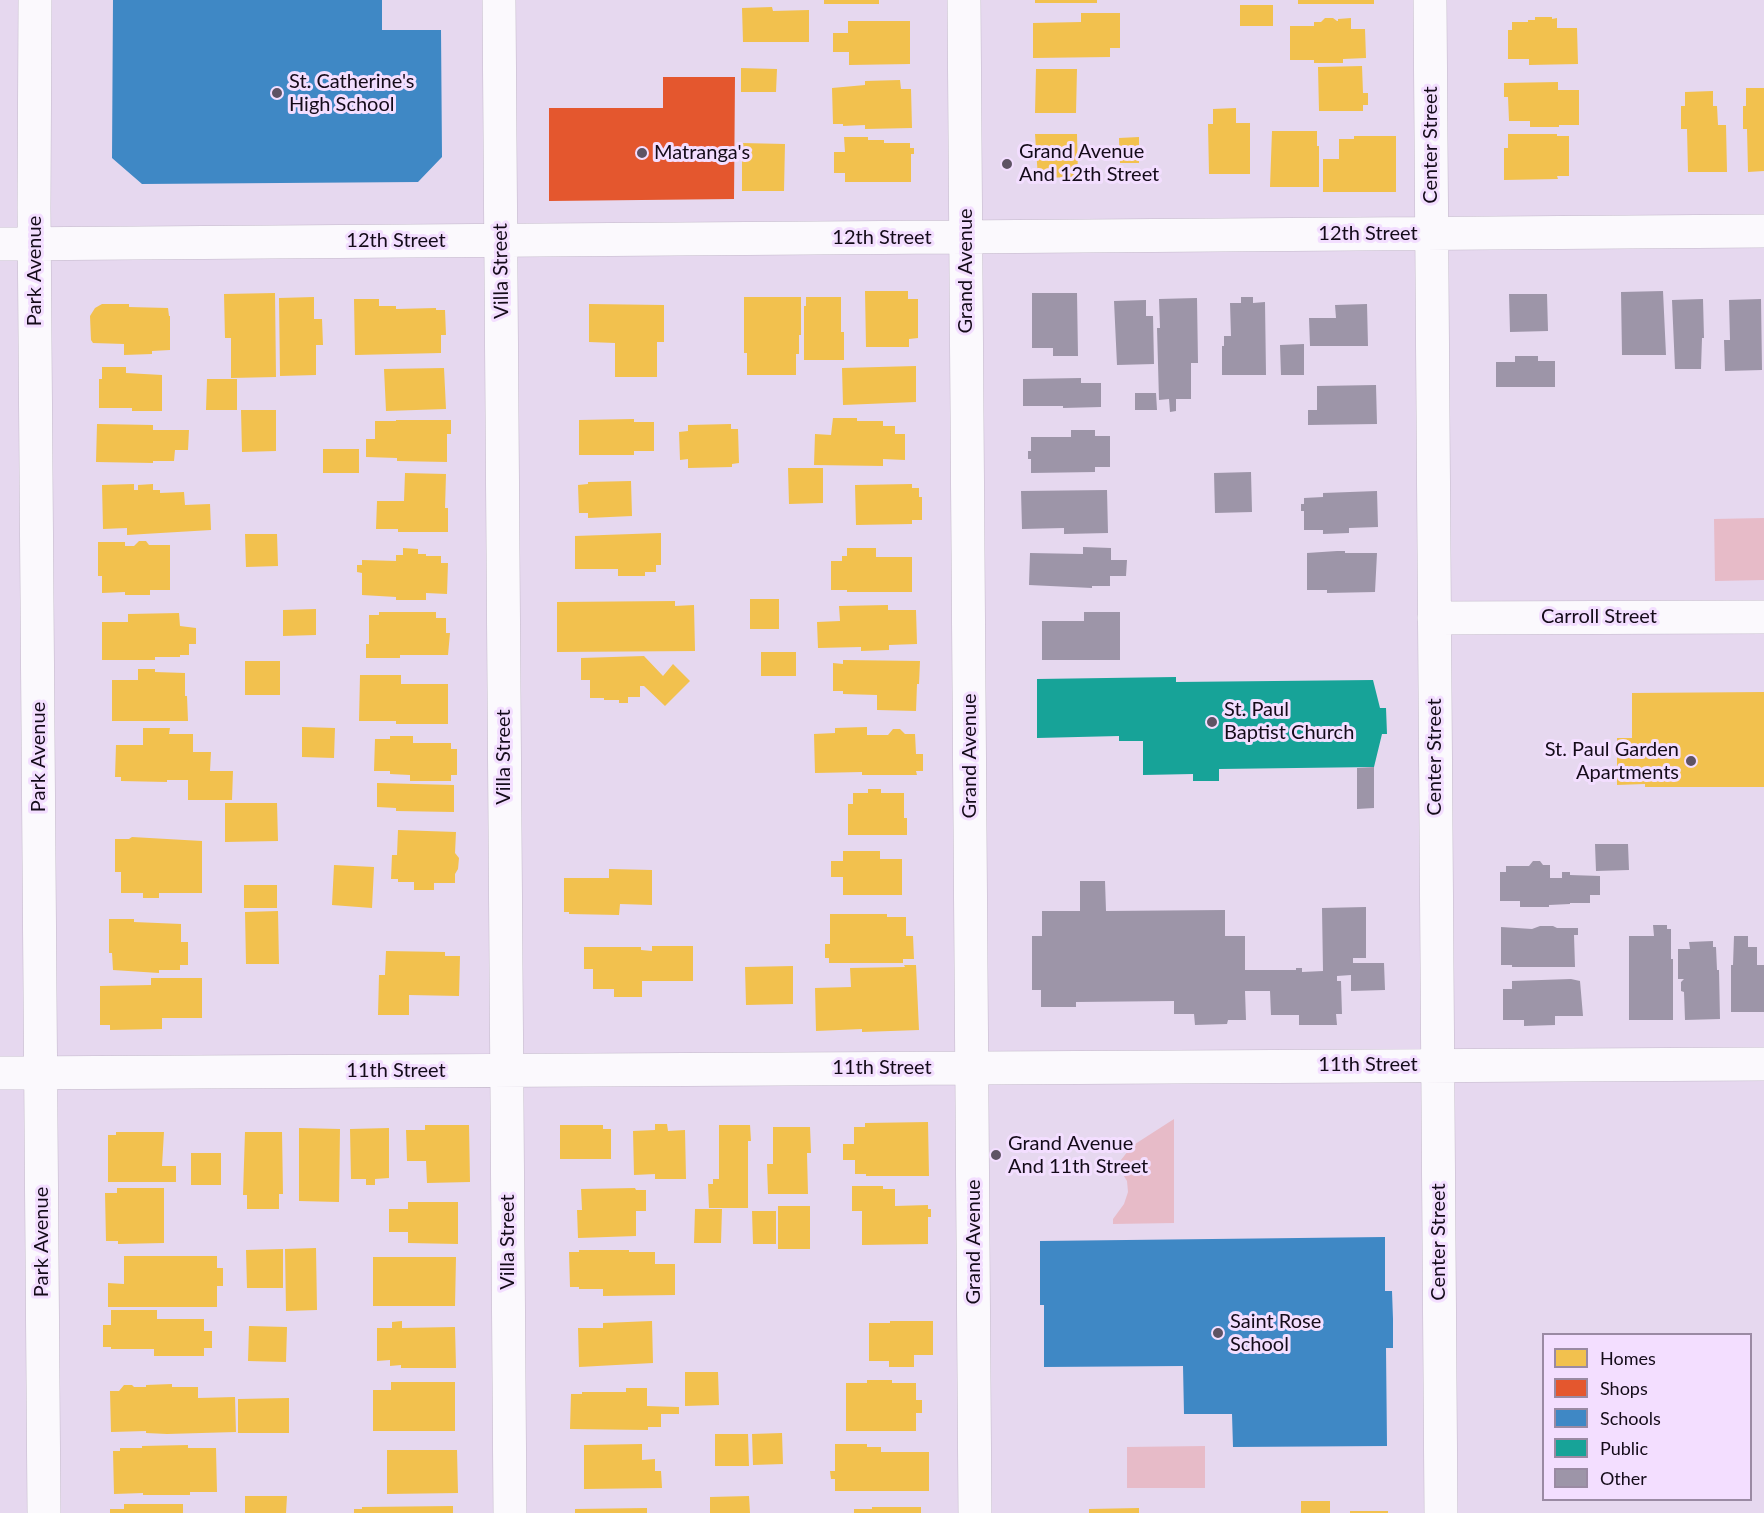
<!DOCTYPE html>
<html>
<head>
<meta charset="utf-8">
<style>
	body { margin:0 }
	#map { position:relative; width:1764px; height:1513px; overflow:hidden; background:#e6d8ef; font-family:Lato,sans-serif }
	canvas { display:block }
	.legend { position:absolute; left:1542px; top:1333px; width:210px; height:168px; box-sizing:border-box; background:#f3deff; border:2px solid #9a8aa3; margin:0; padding:8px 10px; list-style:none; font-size:18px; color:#140b19 }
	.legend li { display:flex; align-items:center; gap:12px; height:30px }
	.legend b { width:30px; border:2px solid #9a8aa3 }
</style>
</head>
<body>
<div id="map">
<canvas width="1764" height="1513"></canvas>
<ul class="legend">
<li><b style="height:16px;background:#f2c14e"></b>Homes</li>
<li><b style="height:16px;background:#e4572e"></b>Shops</li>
<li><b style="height:16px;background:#3f88c5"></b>Schools</li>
<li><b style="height:16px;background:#17a398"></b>Public</li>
<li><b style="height:16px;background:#9d95a8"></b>Other</li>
</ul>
</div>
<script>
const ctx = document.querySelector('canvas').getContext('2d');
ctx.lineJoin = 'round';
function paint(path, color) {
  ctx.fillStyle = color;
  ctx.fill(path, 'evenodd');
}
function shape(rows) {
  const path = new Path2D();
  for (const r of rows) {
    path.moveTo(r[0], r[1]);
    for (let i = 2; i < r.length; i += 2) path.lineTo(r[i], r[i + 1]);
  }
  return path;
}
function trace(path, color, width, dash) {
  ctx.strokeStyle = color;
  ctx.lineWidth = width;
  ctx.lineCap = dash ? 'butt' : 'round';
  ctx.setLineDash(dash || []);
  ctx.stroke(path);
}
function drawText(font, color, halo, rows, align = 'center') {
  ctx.font = font + ' Lato,sans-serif';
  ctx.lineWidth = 6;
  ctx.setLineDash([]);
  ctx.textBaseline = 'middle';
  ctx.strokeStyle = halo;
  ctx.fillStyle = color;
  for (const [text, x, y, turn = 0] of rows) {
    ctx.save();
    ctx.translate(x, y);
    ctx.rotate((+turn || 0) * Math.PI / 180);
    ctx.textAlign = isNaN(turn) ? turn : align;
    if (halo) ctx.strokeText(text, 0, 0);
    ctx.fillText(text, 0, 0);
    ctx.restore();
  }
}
paint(shape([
	[1764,518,1764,580,1715,581,1714,519],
	[1174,1119,1174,1223,1113,1224,1113,1219,1124,1204,1128,1192,1127,1181,1117,1165,1132,1146],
	[1205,1446,1205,1488,1127,1488,1127,1447]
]), '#e7bbc8');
paint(shape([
	[824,0,879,0,879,4,824,4],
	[1035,0,1097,0,1097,3,1035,3],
	[1298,0,1374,0,1374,4,1298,4],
	[1240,5,1273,5,1273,26,1240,26],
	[772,7,773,11,809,10,809,42,743,42,742,8],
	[1081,13,1120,13,1120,48,1110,48,1110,57,1033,58,1033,23,1081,22],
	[1535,17,1552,17,1552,19,1557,18,1557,28,1577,28,1578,64,1529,65,1529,59,1508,59,1508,30,1512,30,1512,22,1528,22,1528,20,1535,20],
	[1325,18,1333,18,1337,21,1338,21,1338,19,1351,18,1351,29,1365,29,1366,58,1343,59,1343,63,1314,63,1314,60,1290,60,1290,26,1314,26,1314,22,1321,22],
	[848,21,910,21,910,64,849,65,849,52,833,52,833,33,848,33],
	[1362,66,1363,93,1368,93,1368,105,1363,105,1363,111,1319,111,1318,67],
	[741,68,777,69,776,92,741,92],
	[1036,69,1077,69,1076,113,1035,113],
	[900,80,901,89,911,89,912,128,865,129,865,125,843,126,843,124,833,124,832,88,865,85,865,81],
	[1558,82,1558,90,1579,90,1579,125,1559,125,1559,127,1530,127,1530,121,1509,121,1508,97,1504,97,1504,83],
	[1746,88,1764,88,1764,171,1748,172,1747,129,1743,129,1743,106,1746,106],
	[1713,91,1713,106,1717,106,1718,125,1726,125,1727,172,1688,172,1687,129,1681,129,1681,106,1685,106,1685,92],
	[1236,108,1236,123,1250,123,1250,174,1209,174,1208,124,1213,124,1213,109],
	[1272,131,1317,131,1317,146,1319,146,1319,187,1270,187],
	[1035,134,1077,134,1078,177,1038,178],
	[1508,134,1557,134,1557,136,1569,136,1569,176,1557,176,1558,179,1504,180,1504,148,1508,148],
	[1354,136,1396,136,1396,192,1323,192,1323,159,1339,159,1339,139,1354,139],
	[844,137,868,137,868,140,884,140,884,143,910,143,910,148,914,148,914,154,911,154,911,182,845,182,845,173,834,173,834,152,845,152],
	[1139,137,1139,163,1120,163,1119,138],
	[742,143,785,144,784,191,742,191],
	[865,291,908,291,908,299,918,299,918,338,909,339,909,347,866,347],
	[275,293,276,377,231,378,231,338,225,338,224,294],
	[314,297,314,319,322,319,323,345,316,345,316,375,280,376,279,298],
	[744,297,801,297,801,335,799,335,799,354,796,354,796,375,747,375,747,353,744,353],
	[806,297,841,297,841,332,844,332,844,360,804,360,804,306,806,306],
	[354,299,379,299,379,306,396,306,396,309,436,308,436,310,445,310,446,335,441,335,441,353,355,355],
	[102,304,129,304,129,307,168,308,169,316,170,316,170,350,152,351,152,354,124,355,124,344,93,343,91,340,90,316,95,308],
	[589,304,664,305,664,342,657,342,657,377,615,377,615,343,589,342],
	[916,366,916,402,843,405,842,368],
	[102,367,126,367,126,373,162,375,162,411,132,411,132,408,99,408,99,379,102,379],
	[444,368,446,409,386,411,384,369],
	[207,379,237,379,237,410,206,410],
	[241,410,276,410,276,451,242,452],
	[833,418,857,418,857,421,883,421,883,426,895,426,895,434,905,434,905,460,883,459,883,466,814,465,815,434,831,435],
	[634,419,634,422,654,422,654,451,634,451,634,455,579,455,579,420],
	[396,420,451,420,451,434,447,434,447,462,397,461,397,458,366,457,366,439,375,439,375,421,396,421],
	[97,424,153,425,153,430,189,430,188,450,175,450,174,461,153,461,153,463,96,462],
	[731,424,731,429,738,429,739,463,732,464,732,467,688,468,688,459,680,460,679,432,688,431,688,425],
	[323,449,359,449,359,473,323,473],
	[788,468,823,468,823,503,789,504],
	[405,473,446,474,445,508,448,508,448,532,398,532,398,529,376,529,377,501,404,501],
	[631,481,632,516,588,518,588,513,579,513,578,485,588,484,588,482],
	[134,484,134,490,138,490,138,485,153,484,153,490,160,490,160,493,184,492,185,505,210,504,211,530,127,535,127,528,103,529,102,485],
	[912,484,912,488,919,488,919,497,922,497,922,520,912,520,912,524,856,525,855,485],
	[661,533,661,565,656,565,656,572,645,572,645,576,618,576,618,569,575,569,575,536],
	[245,534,277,534,278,566,246,567],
	[139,541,146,541,149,545,170,545,170,590,150,590,150,595,125,595,125,592,102,593,102,576,98,576,98,542,125,542,125,546,134,546],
	[403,548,418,549,418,554,426,554,426,556,441,556,441,563,448,563,447,594,426,593,426,600,396,600,396,597,362,595,362,573,357,572,357,565,362,565,362,560,396,561,396,555,403,555],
	[847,548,876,548,876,557,912,557,912,592,847,592,847,590,831,590,831,561,842,561,842,556,847,556],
	[750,599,779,599,779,629,750,629],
	[675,601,675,606,694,605,695,651,557,652,557,602],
	[888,605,888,610,916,610,917,644,889,645,889,650,861,651,861,647,818,648,817,622,840,621,839,606],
	[316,609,316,635,283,636,283,610],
	[379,612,436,612,436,618,446,618,446,633,450,633,448,655,400,655,400,658,366,658,366,644,369,644,369,615,379,615],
	[179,613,180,626,196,628,196,644,189,644,189,655,180,655,180,657,155,657,155,660,102,660,102,622,128,622,128,614],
	[761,652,796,652,796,676,761,676],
	[644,656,663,676,673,664,690,681,665,706,644,686,640,686,640,697,628,697,628,703,619,703,619,700,604,700,604,698,590,698,590,680,581,680,581,658],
	[843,660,920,661,919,684,917,684,916,711,877,710,877,695,843,694,843,691,833,691,833,663,843,664],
	[245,661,280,661,280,695,245,695],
	[138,669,155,669,155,672,185,673,185,696,187,696,188,721,112,721,112,680,138,680],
	[360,675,401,675,401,684,448,684,448,724,396,724,396,721,359,721],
	[1764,692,1764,787,1645,787,1645,784,1617,785,1617,738,1632,738,1632,693],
	[302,727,335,728,334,758,302,757],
	[867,727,867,735,888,735,893,729,900,729,905,734,915,734,916,754,923,754,923,771,916,771,917,775,862,775,862,772,815,773,814,734,835,733,835,728],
	[143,728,170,728,169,734,193,734,193,752,211,752,210,771,233,771,232,800,188,800,188,780,167,780,167,782,121,781,121,777,115,777,116,745,143,745],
	[390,736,413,736,413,743,451,743,451,749,457,749,457,775,451,775,451,781,410,781,410,775,390,774,390,771,374,771,375,739,390,739],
	[377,783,454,785,454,812,396,811,396,808,377,807],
	[868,789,881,789,881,793,904,793,904,818,907,818,907,835,848,835,848,804,853,804,853,793,868,793],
	[225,803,277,803,278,841,225,842],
	[398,830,456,832,455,853,459,858,458,869,455,874,455,883,434,883,434,890,414,890,414,882,398,882,398,879,391,879,392,855,397,855],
	[132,837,202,841,202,893,159,893,159,898,143,898,143,893,121,893,121,872,115,872,115,839,129,839],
	[843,851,880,851,880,859,902,859,902,895,843,895,843,877,831,877,831,861,843,861],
	[334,865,374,867,372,908,332,905],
	[609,869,652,870,652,905,620,904,619,915,569,914,569,912,564,912,564,878,609,878],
	[244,885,277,885,277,908,244,908],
	[278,911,279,964,246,964,245,912],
	[830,914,887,914,887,917,906,917,906,936,913,936,914,959,903,959,903,963,829,963,829,958,825,958,825,944,830,944],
	[109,919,134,919,134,922,181,924,181,942,188,942,188,965,180,965,180,970,159,970,159,973,113,970,112,953,109,953],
	[652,946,693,946,693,981,642,981,642,997,614,997,614,989,593,989,593,969,584,969,584,947,641,947,641,950,652,951],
	[386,951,445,952,445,956,460,956,459,996,409,995,409,1015,378,1015,379,975,385,975],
	[904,965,916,965,919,1030,862,1032,862,1029,816,1031,815,988,851,987,850,968,905,967],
	[793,966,793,1004,746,1005,745,967],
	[151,978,202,978,202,1018,162,1018,162,1029,110,1030,110,1025,100,1025,100,986,151,985],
	[928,1122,929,1176,866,1176,866,1174,855,1174,855,1160,843,1160,843,1144,854,1144,854,1127,865,1127,865,1123],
	[655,1124,667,1124,668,1131,685,1130,686,1179,655,1179,655,1174,634,1175,633,1131,655,1130],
	[425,1125,469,1125,470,1182,427,1183,426,1161,407,1161,406,1130,425,1130],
	[560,1125,603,1125,603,1129,611,1129,611,1159,560,1159],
	[719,1125,750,1125,751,1141,748,1141,748,1208,709,1208,708,1184,713,1184,713,1179,719,1179],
	[773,1127,810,1127,811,1153,807,1153,808,1194,768,1194,767,1164,773,1164],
	[299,1128,340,1129,339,1202,299,1201],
	[389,1128,389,1178,375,1179,375,1185,366,1185,366,1179,351,1179,350,1129],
	[116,1132,164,1132,162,1166,176,1166,176,1182,108,1182,108,1135,116,1135],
	[245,1132,282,1132,283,1194,279,1194,279,1209,247,1209,247,1195,243,1195],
	[191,1153,221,1153,221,1185,191,1185],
	[852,1186,883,1186,883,1189,895,1189,895,1206,928,1205,928,1209,931,1209,931,1217,928,1217,928,1244,862,1245,862,1211,852,1211],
	[117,1188,164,1188,164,1243,118,1244,118,1241,106,1241,105,1193,117,1193],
	[635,1188,636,1190,646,1190,646,1211,636,1211,636,1236,578,1238,577,1210,582,1210,581,1189],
	[408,1202,458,1202,458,1244,408,1243,408,1232,389,1232,389,1209,408,1209],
	[778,1206,810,1206,810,1249,778,1249],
	[695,1209,722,1209,721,1243,694,1243],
	[752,1211,776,1211,776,1244,753,1244],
	[316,1248,317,1310,286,1311,285,1249],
	[283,1249,283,1288,247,1288,246,1250],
	[579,1250,629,1250,629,1252,655,1252,655,1264,675,1264,675,1295,603,1296,603,1289,579,1289,579,1287,570,1287,569,1252,579,1252],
	[124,1256,217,1256,217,1268,223,1268,223,1286,217,1286,217,1307,108,1307,108,1283,124,1284],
	[373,1257,456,1257,455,1306,373,1306],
	[111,1310,157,1310,157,1319,204,1319,204,1331,212,1331,212,1348,204,1348,204,1356,154,1356,154,1349,111,1349,111,1347,103,1347,103,1325,111,1325],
	[402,1321,402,1328,455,1327,456,1368,401,1368,401,1365,390,1366,390,1360,377,1361,377,1328,392,1328,392,1322],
	[652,1321,653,1363,579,1367,578,1328,603,1328,603,1323],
	[890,1321,933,1321,933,1355,914,1355,914,1367,889,1367,889,1361,869,1361,869,1323,890,1323],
	[249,1326,287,1327,286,1362,248,1361],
	[685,1372,718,1372,719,1405,685,1406],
	[867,1380,892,1380,892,1383,916,1383,916,1400,922,1400,922,1413,916,1413,916,1431,846,1431,846,1383,867,1383],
	[391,1382,455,1382,455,1431,373,1431,373,1390,391,1390],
	[172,1384,172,1387,198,1387,198,1398,235,1397,236,1432,167,1434,146,1433,146,1431,111,1432,110,1391,119,1391,124,1385,132,1385,134,1387,146,1387,146,1385],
	[626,1388,647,1388,647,1406,679,1407,679,1414,661,1414,661,1427,648,1427,648,1430,570,1429,571,1394,582,1394,582,1392,626,1392],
	[289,1398,289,1433,238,1433,238,1399],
	[782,1433,783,1464,753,1465,752,1434],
	[715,1434,748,1434,749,1466,715,1466],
	[642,1444,642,1460,655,1459,655,1471,661,1471,662,1488,584,1489,584,1445],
	[835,1444,867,1444,867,1447,881,1447,881,1452,929,1452,929,1491,835,1491,835,1479,831,1479,830,1471,835,1471],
	[188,1445,188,1448,216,1448,217,1492,190,1492,190,1495,143,1495,143,1493,114,1494,113,1451,120,1451,120,1448,142,1448,142,1446],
	[387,1450,457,1450,458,1493,387,1494],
	[245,1496,287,1496,286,1513,245,1513],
	[749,1496,750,1513,710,1513,710,1497],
	[1301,1501,1330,1501,1330,1513,1301,1513],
	[124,1504,183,1504,183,1513,110,1513,110,1509,124,1509],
	[453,1506,453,1513,354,1513,354,1509,362,1509,362,1507],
	[872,1507,921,1507,921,1513,854,1513,854,1509,872,1509],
	[647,1508,647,1513,575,1513,575,1509],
	[1139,1508,1139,1513,1089,1513,1089,1509],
	[1350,1511,1388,1511,1388,1513,1350,1513]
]), '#f2c14e');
paint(shape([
	[663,77,735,77,734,199,549,201,549,108,663,108]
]), '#e4572e');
paint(shape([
	[113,0,382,0,382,30,441,30,442,157,418,182,142,184,112,158],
	[1385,1237,1385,1291,1392,1291,1393,1319,1393,1348,1386,1348,1387,1446,1233,1447,1232,1414,1184,1414,1183,1366,1044,1367,1044,1305,1040,1305,1040,1241]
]), '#3f88c5');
paint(shape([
	[1176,677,1176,682,1373,680,1380,708,1386,708,1387,734,1382,734,1374,767,1219,769,1219,781,1193,781,1193,774,1143,775,1143,741,1119,741,1119,736,1037,738,1037,679]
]), '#17a398');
paint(shape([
	[1663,291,1666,355,1622,355,1621,292],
	[1032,293,1077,293,1078,356,1053,356,1053,348,1032,348],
	[1509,294,1547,294,1548,331,1510,332],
	[1241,297,1253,297,1253,303,1265,302,1266,375,1222,375,1222,346,1224,346,1224,336,1231,336,1230,303,1241,303],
	[1197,298,1198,363,1191,363,1191,399,1176,399,1176,411,1170,412,1169,399,1159,400,1157,328,1160,328,1159,299],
	[1703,299,1704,338,1702,338,1701,369,1675,369,1672,300],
	[1761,299,1762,370,1725,371,1724,340,1730,340,1729,300],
	[1146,300,1146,316,1153,316,1154,364,1117,365,1114,301],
	[1367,304,1368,346,1310,346,1309,318,1336,318,1335,305],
	[1304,344,1304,375,1281,375,1280,345],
	[1515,356,1538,356,1538,361,1555,361,1555,387,1496,387,1496,362,1515,362],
	[1081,378,1081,383,1101,383,1101,407,1063,408,1063,406,1023,406,1023,379],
	[1376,385,1377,424,1308,425,1308,410,1317,410,1317,386],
	[1135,393,1156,393,1157,410,1135,410],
	[1071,430,1095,430,1095,436,1110,436,1110,467,1095,467,1095,472,1031,473,1031,459,1028,459,1028,451,1031,451,1031,437,1071,437],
	[1251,472,1252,512,1215,513,1214,473],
	[1107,490,1108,533,1064,534,1064,528,1022,529,1021,491],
	[1377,491,1378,527,1349,528,1349,533,1323,534,1323,530,1304,530,1304,511,1301,511,1301,504,1304,504,1304,498,1323,497,1323,493],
	[1083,547,1111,548,1111,560,1127,560,1126,576,1110,576,1110,586,1092,586,1092,588,1029,585,1030,553,1083,554],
	[1337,551,1345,551,1345,553,1377,553,1375,592,1327,593,1327,590,1307,590,1307,553],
	[1084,612,1120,612,1120,660,1042,660,1042,621,1084,621],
	[1374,767,1374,808,1357,809,1357,768],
	[1595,844,1628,844,1629,870,1596,871],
	[1533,861,1540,861,1543,865,1550,865,1550,878,1562,878,1562,872,1570,872,1570,875,1600,876,1600,895,1590,895,1590,903,1570,903,1570,904,1549,905,1549,907,1520,907,1520,901,1500,901,1500,872,1506,872,1506,866,1529,866],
	[1080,881,1105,881,1106,911,1225,910,1225,936,1245,936,1245,970,1296,970,1296,968,1302,968,1302,972,1323,971,1322,908,1366,907,1366,958,1353,958,1353,963,1384,963,1385,990,1351,991,1351,975,1337,976,1337,981,1341,981,1342,1014,1336,1014,1337,1025,1299,1025,1299,1015,1271,1015,1270,991,1245,991,1246,1020,1228,1020,1227,1024,1195,1025,1194,1014,1174,1014,1174,1001,1076,1002,1076,1007,1041,1007,1041,990,1032,990,1032,936,1042,936,1042,911,1080,911],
	[1653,925,1667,925,1667,929,1671,929,1671,959,1673,959,1673,1020,1629,1020,1629,936,1654,936],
	[1540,926,1553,926,1557,928,1578,928,1578,935,1574,935,1575,967,1512,967,1512,965,1501,965,1501,927,1532,929],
	[1734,936,1748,936,1748,947,1757,947,1757,965,1764,965,1764,1012,1731,1012,1731,965,1733,965],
	[1713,941,1713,947,1716,947,1717,970,1719,970,1720,1019,1685,1020,1684,992,1681,991,1681,982,1684,979,1678,979,1678,949,1690,949,1689,942],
	[1571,979,1580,981,1583,1016,1555,1016,1555,1025,1524,1026,1524,1020,1503,1020,1503,989,1512,989,1512,981]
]), '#9d95a8');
const street = shape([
	[35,0,34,208,44,1513],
	[499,0,510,1513],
	[964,0,975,1513],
	[1430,0,1441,1513],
	[0,244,1764,231],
	[1434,618,1764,617],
	[0,1073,1764,1064]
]);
trace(street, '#c3b9ca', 34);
trace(street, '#fbf9fd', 33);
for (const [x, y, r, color] of [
	[277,93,6,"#5e5364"],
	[642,153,6,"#5e5364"],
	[1007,164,6,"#5e5364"],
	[1212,722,6,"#5e5364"],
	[1691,761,6,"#5e5364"],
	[996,1155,6,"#5e5364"],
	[1218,1333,6,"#5e5364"]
]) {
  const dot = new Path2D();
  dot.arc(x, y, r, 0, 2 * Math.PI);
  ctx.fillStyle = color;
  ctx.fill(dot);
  trace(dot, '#f3deff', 2);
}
drawText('20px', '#140b19', '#f3deff', [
	["St. Catherine's",289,82],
	["High School",289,105],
	["Grand Avenue",1019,152],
	["And 12th Street",1019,175],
	["Matranga's",654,153],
	["St. Paul",1224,710],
	["Baptist Church",1224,733],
	["St. Paul Garden",1679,750,"right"],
	["Apartments",1679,773,"right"],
	["Grand Avenue",1008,1144],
	["And 11th Street",1008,1167],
	["Saint Rose",1230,1322],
	["School",1230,1345]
], 'left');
drawText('20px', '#140b19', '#f3deff', [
	["Center Street",1431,145,-90],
	["12th Street",1368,234],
	["12th Street",882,238],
	["12th Street",396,241],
	["Park Avenue",35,271,-90],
	["Villa Street",501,271,-91],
	["Grand Avenue",966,271,-90],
	["Carroll Street",1599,617],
	["Grand Avenue",970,756,-90],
	["Park Avenue",39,757,-90],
	["Villa Street",504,757,-90],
	["Center Street",1435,757,-90],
	["11th Street",1368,1065],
	["11th Street",882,1068],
	["11th Street",396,1071],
	["Park Avenue",42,1242,-90],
	["Villa Street",508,1242,-90],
	["Grand Avenue",974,1242,-90],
	["Center Street",1439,1242,-90]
]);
</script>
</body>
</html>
